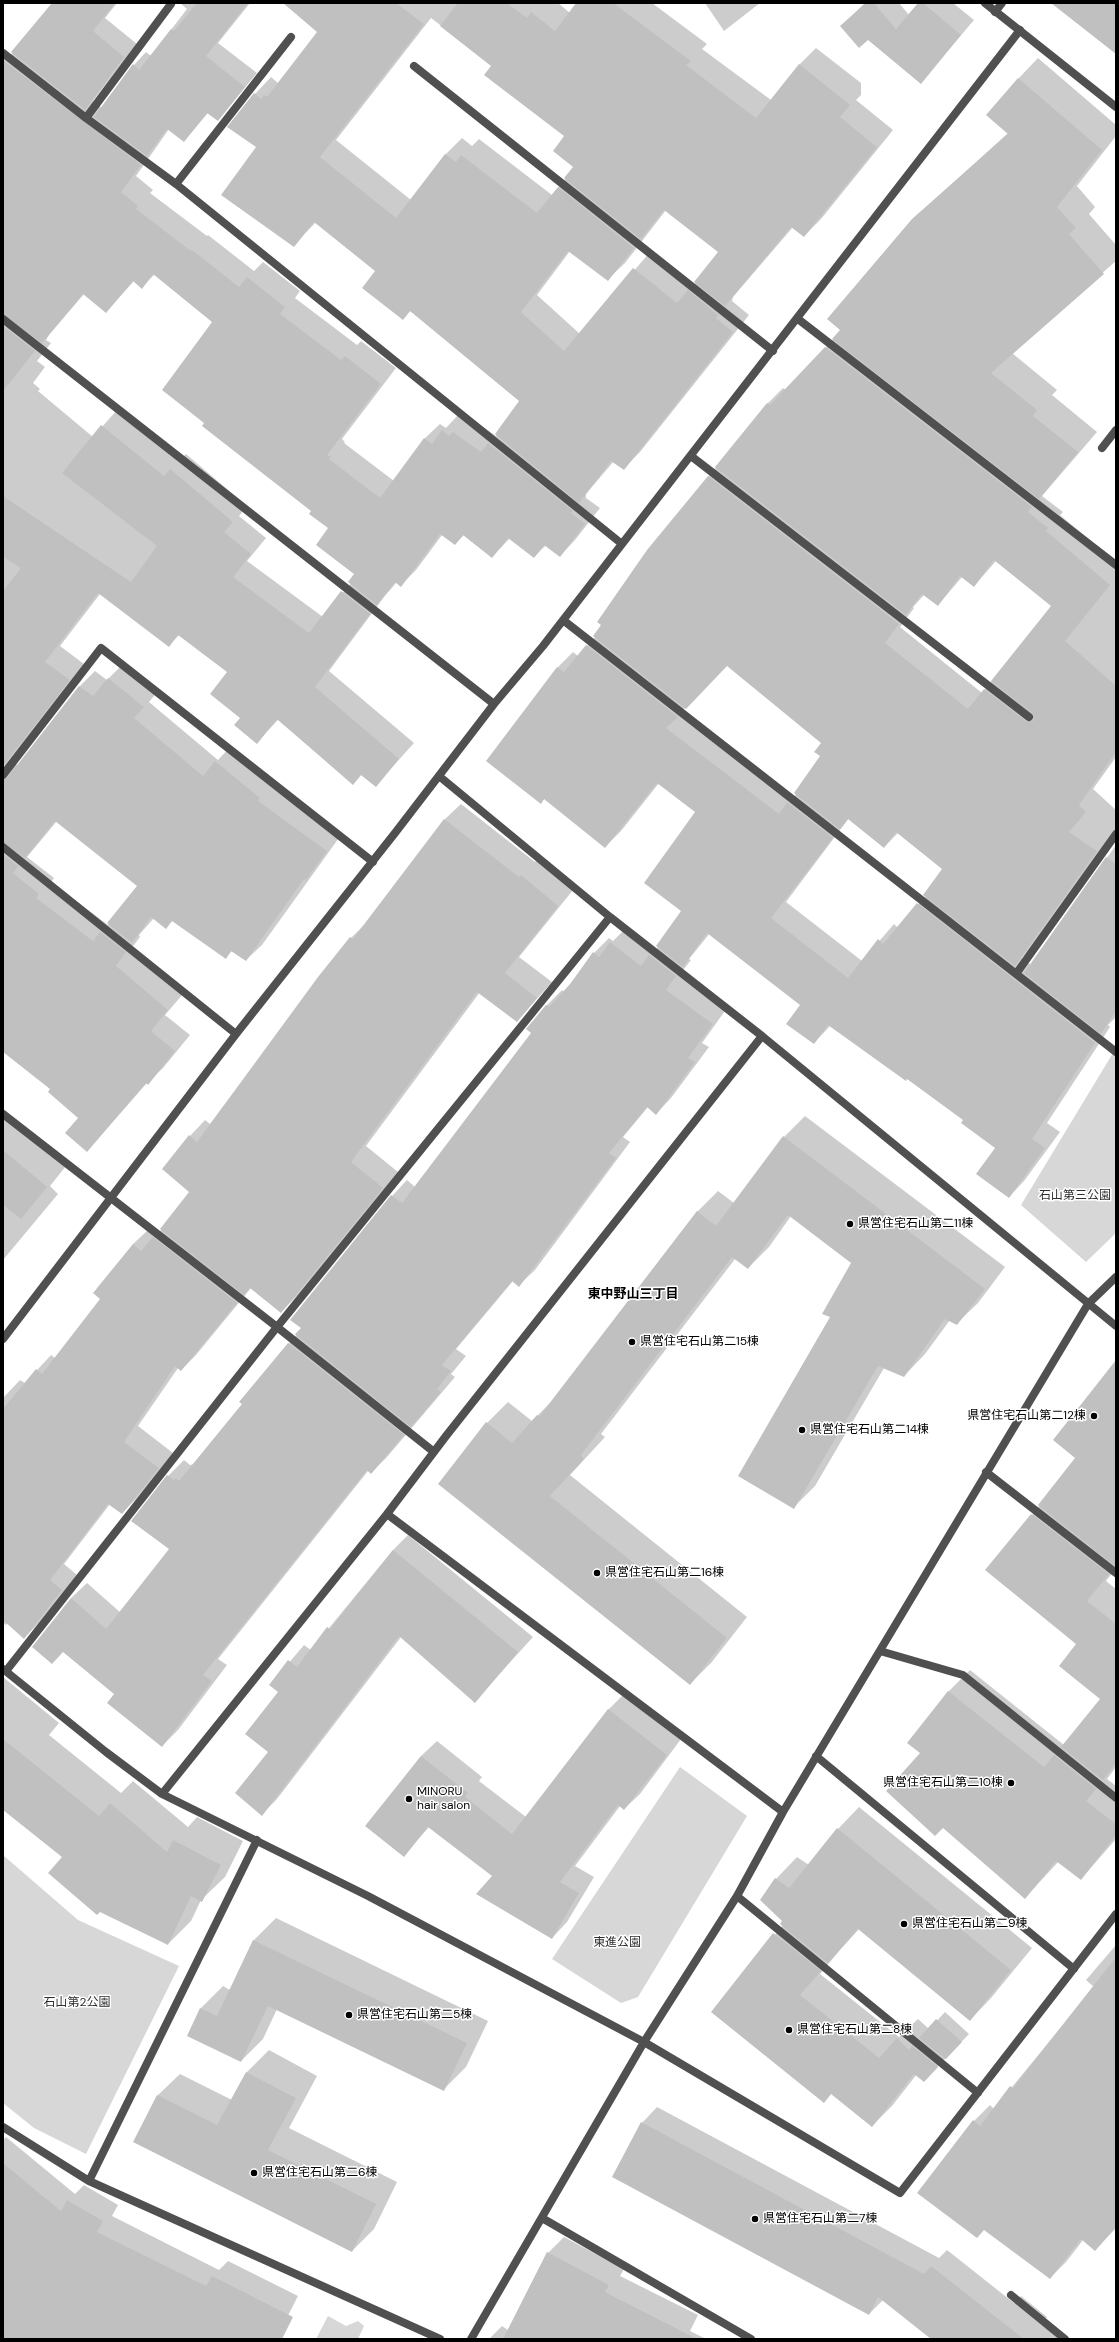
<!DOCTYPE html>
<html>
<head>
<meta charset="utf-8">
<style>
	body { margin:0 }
	#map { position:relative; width:1119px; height:2342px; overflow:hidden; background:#fff; font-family:"DM Sans",sans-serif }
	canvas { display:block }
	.frame { position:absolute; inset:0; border:4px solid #000; pointer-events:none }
</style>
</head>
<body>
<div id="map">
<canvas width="1119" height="2342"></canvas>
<div class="frame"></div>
</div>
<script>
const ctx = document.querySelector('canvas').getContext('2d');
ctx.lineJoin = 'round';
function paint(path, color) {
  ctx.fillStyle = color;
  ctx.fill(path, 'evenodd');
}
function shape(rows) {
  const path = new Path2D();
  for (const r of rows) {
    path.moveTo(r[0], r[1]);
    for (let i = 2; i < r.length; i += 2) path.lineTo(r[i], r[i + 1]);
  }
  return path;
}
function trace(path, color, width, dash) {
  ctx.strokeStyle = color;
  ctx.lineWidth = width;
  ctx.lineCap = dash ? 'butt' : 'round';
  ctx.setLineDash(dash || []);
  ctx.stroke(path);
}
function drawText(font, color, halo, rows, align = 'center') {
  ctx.font = font + ' "DM Sans","Noto Sans JP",sans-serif';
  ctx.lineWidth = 3;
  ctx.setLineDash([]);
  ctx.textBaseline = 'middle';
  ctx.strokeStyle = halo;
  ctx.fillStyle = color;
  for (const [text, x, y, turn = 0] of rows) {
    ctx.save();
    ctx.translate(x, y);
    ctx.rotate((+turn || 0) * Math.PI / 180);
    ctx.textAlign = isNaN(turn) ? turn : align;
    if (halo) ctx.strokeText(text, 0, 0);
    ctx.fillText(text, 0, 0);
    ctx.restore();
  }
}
paint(shape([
	[1116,1048,1116,1233,1086,1262,1021,1205],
	[680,1767,747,1816,638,1997,621,2003,552,1959],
	[3,1855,78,1920,179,1966,86,2154,34,2128,3,2103],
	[328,2316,346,2326,358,2321,364,2326,358,2339,316,2339]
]), '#d7d7d7');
paint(shape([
	[53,3,117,3,105,18,137,44,93,101,102,108,134,65,146,52,151,56,187,9,180,3,250,3,218,43,257,73,218,120,208,113,184,141,169,129,136,176,153,190,150,193,207,236,208,235,254,271,263,262,300,291,295,298,357,345,361,341,396,368,342,439,345,442,344,443,394,481,424,439,440,424,446,428,458,415,469,417,496,436,521,401,411,310,403,319,376,271,316,222,293,246,257,147,255,94,271,77,278,83,319,32,306,3,558,3,570,13,577,3,652,3,707,44,702,49,771,100,800,64,816,48,861,83,861,95,856,100,893,130,821,219,804,236,793,227,733,297,732,301,749,315,640,452,624,468,614,461,586,494,586,498,600,508,575,540,560,556,546,545,534,557,510,538,492,557,464,535,455,544,442,535,416,570,401,585,397,582,384,597,329,671,414,743,376,785,362,774,353,783,278,720,256,743,241,717,228,672,179,635,169,645,100,594,60,646,84,664,14,764,19,765,79,687,95,671,107,680,124,663,158,691,149,702,218,760,231,746,341,835,262,945,246,960,233,950,226,957,173,920,166,927,154,918,139,935,140,937,130,950,183,994,165,1015,190,1035,163,1068,147,1083,87,1151,80,1118,52,1089,3,1051,3,51,10,56],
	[431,18,492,65,566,135,575,167,552,195,479,139,472,146,462,138,446,154,411,200,336,140],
	[666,210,720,252,693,286,650,252,580,334,537,295,570,251,608,279,625,263],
	[155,274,213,322,205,423,312,511,330,528,356,574,351,583,323,617,247,561,266,538,239,516,247,506,186,454,179,461,117,410,93,437,38,391,40,389,33,383,45,367,37,361,51,343,46,340,49,335,84,294,106,312,134,281,142,287],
	[57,821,138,886,108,925,51,882,54,878,27,857],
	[705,3,760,3,724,31],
	[865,3,899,3,909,15,919,3,953,3,974,20,921,82,868,39,841,26],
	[1038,58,1116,125,1116,136,1077,186,1095,207,1089,214,1116,245,1116,261,1012,353,1057,390,1052,395,1097,432,1042,496,1063,512,1060,515,1116,562,1116,757,1093,789,1116,810,1116,829,1030,949,1022,958,1031,965,1116,845,1116,1017,1108,1025,1110,1027,1047,1123,1060,1132,1024,1181,1009,1197,996,1148,964,1120,908,1078,830,1026,814,1043,801,1005,710,933,689,959,691,960,680,974,727,1008,702,1043,709,1047,671,1098,656,1114,648,1107,623,1137,630,1142,535,1270,519,1285,513,1281,456,1349,466,1356,451,1374,455,1377,387,1457,371,1473,368,1471,218,1659,227,1665,178,1730,162,1746,116,1694,71,1598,87,1583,121,1613,170,1549,133,1521,168,1476,184,1460,190,1465,194,1464,243,1404,240,1402,302,1328,292,1319,392,1196,407,1180,415,1187,532,1033,547,1005,562,990,564,992,594,953,609,938,613,941,626,928,656,950,682,911,697,812,659,783,621,831,605,847,545,798,541,802,558,667,573,652,578,656,595,637,708,477,768,403,783,388,786,390,842,330,912,220,1008,133,1018,79],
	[996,561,1052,606,982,693,900,627,914,608,913,607,924,595,938,605,962,577,974,586],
	[727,665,822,743,821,756,794,797,681,712],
	[849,818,884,847,898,833,943,869,926,896,898,928,894,924,862,961,786,902],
	[461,804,535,862,537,860,573,890,519,957,552,982,517,1021,480,992,366,1146,398,1172,297,1296,281,1312,251,1288,196,1355,181,1370,178,1368,138,1426,173,1453,137,1498,122,1513,110,1504,64,1564,77,1575,39,1623,24,1638,8,1623,6,1625,3,1622,3,1398,20,1380,25,1383,51,1355,55,1358,101,1299,133,1244,148,1230,156,1236,162,1229,191,1192,190,1136,205,1120,210,1124,351,938,367,922,445,819],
	[805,1116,1005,1267,978,1303,956,1324,950,1320,925,1354,904,1376,884,1368,815,1486,794,1507,831,1317,853,1263,791,1216,769,1247,748,1268,735,1259,601,1434,605,1437,570,1475,747,1617,711,1663,690,1684,440,1484,487,1423,508,1402,532,1421,553,1400,697,1212,718,1191,734,1203,784,1137],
	[3,1117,66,1166,50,1186,58,1194,3,1260],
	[1116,1366,1116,1568,1106,1581,1116,1589,1116,1767,1107,1779,1116,1786,1116,1839,1081,1879,1059,1861,1025,1898,921,1753,948,1692,970,1670,1064,1745,1101,1699,1078,1644,1032,1515,1076,1458],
	[408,1535,533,1637,475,1701,401,1637,277,1799,262,1814,269,1752,280,1692,271,1684,304,1645,311,1650,393,1550],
	[3,1677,59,1723,49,1735,121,1793,133,1781,188,1827,197,1817,243,1841,225,1877,201,1900,191,1921,168,1944,3,1808],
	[624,1694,681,1739,640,1794,624,1809,620,1806,575,1866,594,1877,567,1922,552,1938,493,1876,429,1827,404,1855,367,1826,421,1756,437,1741,482,1777,479,1781,526,1817,608,1710],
	[859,1807,1032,1948,991,1998,970,2020,859,1929,840,1950,820,1974,899,2037,918,2019,929,2029,945,2012,969,2034,924,2081,917,2074,892,2106,872,2126,832,2093,824,2101,712,2012,783,1925,784,1921,776,1879,797,1857,809,1865,838,1829],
	[276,1918,488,2021,466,2067,444,2089,277,2009,263,2039,241,2061,188,2035,201,2008,223,1986,230,1990,254,1940],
	[1116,1945,1116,2228,1095,2250,1083,2240,1066,2262,1050,2278,985,2229,919,2193,974,2121,990,2105,994,2109,1094,1987,1086,1980],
	[269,2050,317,2076,289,2128,397,2182,374,2229,352,2251,134,2142,158,2095,180,2074,232,2100,247,2072],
	[657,2107,939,2258,947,2250,1014,2303,1021,2296,1047,2317,1043,2322,1062,2339,933,2339,883,2300,869,2314,642,2123],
	[6,2137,75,2194,84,2185,118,2205,112,2216,219,2270,228,2261,298,2296,276,2339,3,2339,3,2140],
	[564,2237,624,2269,620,2276,698,2315,690,2331,706,2339,489,2339,502,2326,508,2330,548,2253]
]), '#0003');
paint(shape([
	[52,3,115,3,93,31,124,57,85,110,11,52],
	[197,3,248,3,206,56,245,87,218,121,207,113,184,142,167,129,147,156,94,117,133,64,139,70,171,29,174,31],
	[283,3,396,3,424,24,320,157,396,218,445,154,456,162,461,155,537,213,558,187,634,248,608,281,568,251,521,312,564,351,633,268,677,303,688,290,718,315,716,318,733,332,624,470,611,461,579,503,495,434,519,401,410,311,403,320,362,288,375,271,314,222,294,247,221,195,256,147,227,127,254,93,261,99,264,95,267,97,317,32],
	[458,3,507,3,527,18,531,12,555,31,576,3,613,3,691,61,686,65,756,118,799,64,850,105,840,117,877,147,804,237,791,227,725,306,694,282,718,252,664,210,641,239,564,178,573,167,553,151,564,136,484,75,491,66,440,26],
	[866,3,874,3,896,29,918,3,923,3,961,35,921,84,868,40,859,48,840,26],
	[1051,3,1116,3,1116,54],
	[4,61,141,165,121,192,138,206,136,209,191,251,192,250,239,287,247,277,285,307,280,314,341,360,345,356,381,384,327,455,331,457,329,459,380,498,424,438,432,444,442,430,449,436,453,432,481,452,488,443,573,511,571,513,585,524,560,557,544,545,534,558,508,538,492,558,463,535,455,545,440,534,401,587,395,582,377,605,348,582,354,574,316,545,328,528,309,514,311,511,202,426,204,423,162,390,212,322,153,274,142,289,133,281,106,313,83,294,42,343,3,314],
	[1018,78,1102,150,1057,207,1076,228,1069,234,1104,274,991,373,1037,410,1033,416,1078,452,1039,499,832,339,840,330,827,319,912,219,1008,134,986,115],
	[3,326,35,351,3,391],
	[825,347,1032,507,1028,512,1048,528,1046,531,1110,585,1065,641,1116,686,1116,752,1079,805,1086,812,1069,832,1097,851,1015,966,923,895,942,869,896,832,884,848,848,819,840,829,794,793,820,756,814,752,821,743,727,666,686,709,593,636,601,625,597,622,647,550,708,476,899,624,885,643,968,709,984,689,1026,721,1033,721,1034,717,1032,713,991,681,1051,606,994,560,974,587,960,576,938,606,922,594,906,615,715,467,767,403,770,405],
	[101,425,164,476,170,469,233,522,224,532,251,554,233,577,309,633,341,591,370,614,315,687,399,759,376,787,361,775,353,785,277,719,257,744,234,725,240,718,210,694,227,672,178,635,169,647,98,593,45,662,70,680,3,766,3,591,21,568,3,557,3,496,131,582,157,546,62,473],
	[586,645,678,717,666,728,779,814,787,802,833,838,771,918,848,978,878,939,883,944,917,903,1095,1043,1032,1139,1045,1148,1009,1198,976,1174,995,1148,961,1123,963,1120,907,1079,906,1081,828,1025,814,1044,786,1024,800,1005,707,933,683,967,656,946,681,911,644,883,695,812,657,783,605,848,544,799,541,804,486,761,557,667,564,672],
	[108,678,144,707,134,718,203,776,215,761,260,798,258,801,327,851,306,880,304,879,246,961,231,951,226,959,172,921,166,929,151,917,132,943,107,923,137,886,55,821,25,858,3,842,3,780,7,778,79,686,93,696],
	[444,819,519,877,521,875,558,906,505,973,537,998,517,1022,477,992,351,1162,383,1188,281,1313,250,1288,244,1295,160,1229,189,1192,162,1169,189,1135,197,1142,318,977,350,937,353,939],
	[3,854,18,866,13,873,39,894,36,898,93,941,100,932,126,952,116,966,168,1010,151,1031,175,1051,148,1085,146,1083,87,1152,65,1133,78,1118,48,1092,50,1089,3,1052],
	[1106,857,1116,864,1116,1011,1101,1034,1024,973],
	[610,942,641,966,649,955,676,976,666,990,713,1024,688,1058,695,1062,656,1115,647,1107,609,1153,616,1158,519,1287,512,1281,442,1365,451,1371,437,1389,441,1392,411,1427,295,1334,301,1328,290,1320,391,1195,402,1203,531,1033,526,1029,546,1005,549,1007,571,983,593,952,599,957],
	[783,1136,985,1289,957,1325,945,1319,904,1377,878,1366,794,1509,738,1476,830,1317,822,1314,851,1263,788,1215,748,1269,732,1257,581,1455,584,1459,550,1496,727,1638,690,1685,438,1484,486,1422,512,1443,537,1415,539,1417,697,1211,716,1226],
	[3,1150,47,1187,21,1219,3,1205],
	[153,1237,237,1303,181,1371,175,1366,124,1442,159,1468,122,1514,108,1504,50,1580,62,1590,24,1639,3,1620,3,1409,36,1369,42,1374,100,1299,93,1293,133,1244,141,1251],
	[288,1343,404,1435,371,1474,367,1470,203,1675,212,1681,162,1747,107,1703,114,1694,63,1652,52,1664,32,1647,71,1598,106,1629,169,1549,131,1521,167,1475,174,1480,176,1478,179,1481,242,1404,239,1402],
	[1116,1360,1116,1565,1115,1566,1038,1505,1075,1458,1053,1440],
	[1031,1514,1109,1574,1087,1601,1116,1624,1116,1763,1103,1780,1061,1747,1100,1699,1059,1666,1076,1644,985,1570],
	[393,1550,518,1652,475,1703,399,1636,262,1816,235,1793,268,1752,245,1734,278,1692,269,1685,288,1660,297,1667,327,1627,330,1629],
	[948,1691,1044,1767,1054,1755,1096,1789,1086,1801,1116,1824,1116,1835,1081,1880,1056,1861,1025,1899,943,1828,935,1836,886,1791,920,1753,907,1743],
	[608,1709,667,1755,624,1810,618,1805,560,1882,579,1893,552,1939,476,1894,492,1876,428,1827,404,1857,365,1826,421,1756,468,1793,465,1797,512,1834],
	[3,1739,99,1816,110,1803,167,1852,173,1840,221,1865,202,1902,191,1896,168,1945,100,1912,97,1915,48,1873,62,1857,3,1810],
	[837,1828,1011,1970,970,2021,858,1929,828,1963,780,1924,782,1921,760,1900,775,1878,789,1888],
	[773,1933,821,1971,800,1995,879,2058,897,2038,909,2050,912,2046,938,2067,924,2082,914,2074,872,2127,831,2094,824,2103,711,2012],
	[253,1940,467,2043,444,2091,268,2006,241,2062,187,2036,200,2008,217,2016],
	[1116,1957,1116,2227,1095,2251,1081,2239,1050,2279,984,2230,977,2238,917,2193,973,2120,980,2126,1010,2086,1013,2088],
	[936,2019,962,2042,946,2059,919,2038],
	[246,2072,296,2098,268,2150,376,2204,352,2252,133,2142,157,2095,217,2125],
	[641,2122,924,2274,931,2266,1024,2339,931,2339,878,2297,869,2315,612,2177],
	[3,2163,61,2211,67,2200,103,2221,97,2232,206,2286,212,2276,293,2317,282,2339,3,2339],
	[547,2252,609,2285,605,2292,697,2339,503,2339]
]), '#c0c0c0');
trace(shape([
	[995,12,1002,3],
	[3,53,86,118,176,184,622,544],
	[414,66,773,351],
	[86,118,171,4],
	[176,184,291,37],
	[3,319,494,704],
	[798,319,1116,565],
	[1102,448,1116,430],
	[691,456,1029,717],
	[563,620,1116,1052],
	[3,775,101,648,373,862],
	[439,776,610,917,762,1036,1116,1326],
	[3,847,236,1034],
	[1016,974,1116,834],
	[3,1114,277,1327,434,1452],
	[3,1339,236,1034,395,833,494,704,543,646,1020,30],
	[986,1472,1116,1573],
	[387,1514,783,1812],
	[880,1651,963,1675,1116,1798],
	[3,1669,106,1752,162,1794,368,1896,644,2042,900,2193,1116,1914],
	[6,1671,277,1327,610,917],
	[816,1756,1074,1969],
	[162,1794,387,1514,446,1436,762,1036],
	[737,1896,978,2093],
	[3,2127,89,2181,440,2339],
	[89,2181,257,1840],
	[542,2218,751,2339],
	[1011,2295,1065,2339],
	[471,2339,644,2042,737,1896,783,1812,1088,1304,1116,1277]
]), '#505050', 8);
trace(shape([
	[985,3,1116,107]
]), '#505050', 8);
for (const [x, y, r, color] of [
	[850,1224,4,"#000"],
	[632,1342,4,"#000"],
	[1094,1416,4,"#000"],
	[802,1430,4,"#000"],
	[597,1573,4,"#000"],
	[1011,1783,4,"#000"],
	[409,1799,4,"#000"],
	[904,1924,4,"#000"],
	[349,2015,4,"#000"],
	[789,2030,4,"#000"],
	[254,2173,4,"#000"],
	[755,2219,4,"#000"]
]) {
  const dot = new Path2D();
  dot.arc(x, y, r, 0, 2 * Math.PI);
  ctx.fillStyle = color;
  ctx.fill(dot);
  trace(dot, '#fff', 1.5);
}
drawText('12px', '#2e2e2e', '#fff', [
	["石山第三公園",1075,1196],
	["東進公園",617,1943],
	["石山第2公園",77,2003]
]);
drawText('12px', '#000', '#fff', [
	["県営住宅石山第二11棟",858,1224],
	["県営住宅石山第二15棟",640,1342],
	["県営住宅石山第二12棟",1086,1416,"right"],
	["県営住宅石山第二14棟",810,1430],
	["県営住宅石山第二16棟",605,1573],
	["県営住宅石山第二10棟",1003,1783,"right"],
	["MINORU",417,1792],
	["hair salon",417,1806],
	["県営住宅石山第二9棟",912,1924],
	["県営住宅石山第二5棟",357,2015],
	["県営住宅石山第二8棟",797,2030],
	["県営住宅石山第二6棟",262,2173],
	["県営住宅石山第二7棟",763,2219]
], 'left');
drawText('bold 13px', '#000', '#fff', [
	["東中野山三丁目",633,1295]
]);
</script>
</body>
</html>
